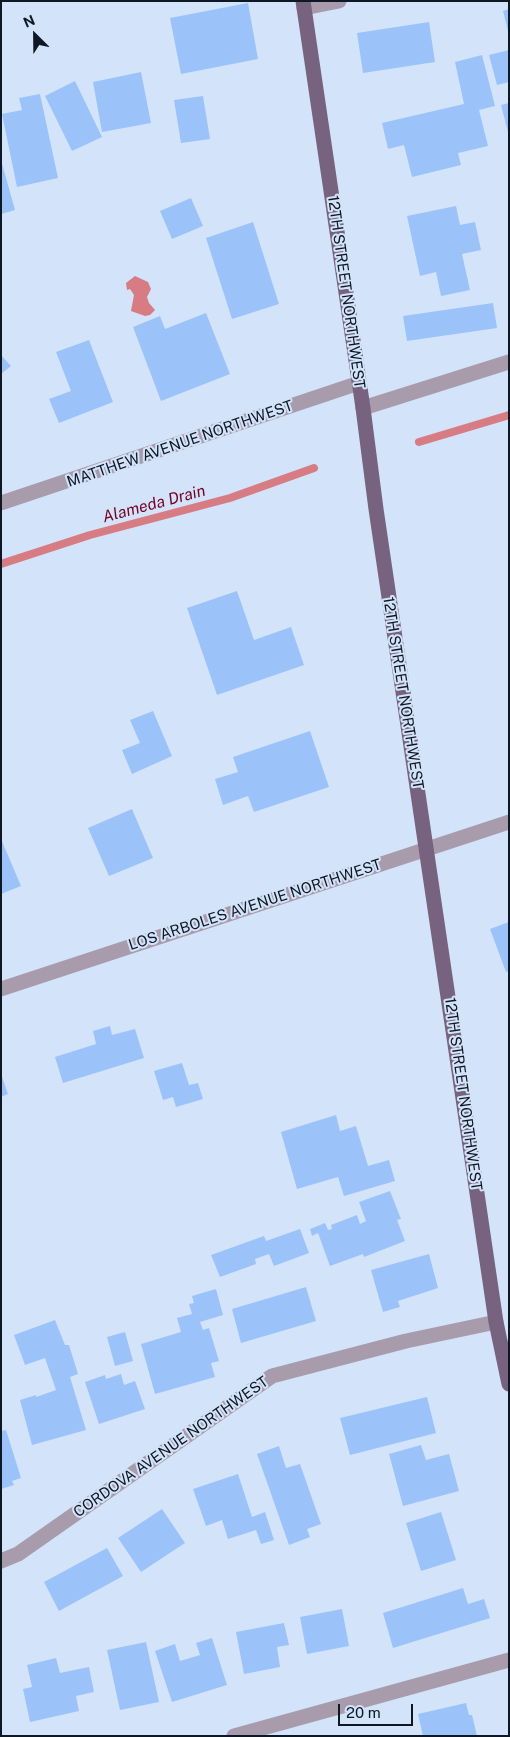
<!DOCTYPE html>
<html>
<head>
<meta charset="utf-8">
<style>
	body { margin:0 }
	#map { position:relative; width:510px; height:1737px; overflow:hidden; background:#d3e3fa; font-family:"Public Sans",sans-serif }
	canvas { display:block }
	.frame { position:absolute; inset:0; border:2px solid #0e1724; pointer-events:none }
	.north { position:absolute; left:10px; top:10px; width:50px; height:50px; -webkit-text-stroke:4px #d3e3fa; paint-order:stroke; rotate:337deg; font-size:14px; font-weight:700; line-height:20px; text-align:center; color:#0e1724 }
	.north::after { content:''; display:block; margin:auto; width:18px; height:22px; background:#0e1724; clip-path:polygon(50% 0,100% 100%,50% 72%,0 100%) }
	.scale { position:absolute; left:338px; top:1704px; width:75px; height:22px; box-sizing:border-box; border:2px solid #0e1724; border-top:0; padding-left:6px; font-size:15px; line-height:18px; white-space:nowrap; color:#0e1724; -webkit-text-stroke:4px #d3e3fa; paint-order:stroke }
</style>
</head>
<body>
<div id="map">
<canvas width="510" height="1737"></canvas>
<div class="frame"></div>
<div class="north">N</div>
<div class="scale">20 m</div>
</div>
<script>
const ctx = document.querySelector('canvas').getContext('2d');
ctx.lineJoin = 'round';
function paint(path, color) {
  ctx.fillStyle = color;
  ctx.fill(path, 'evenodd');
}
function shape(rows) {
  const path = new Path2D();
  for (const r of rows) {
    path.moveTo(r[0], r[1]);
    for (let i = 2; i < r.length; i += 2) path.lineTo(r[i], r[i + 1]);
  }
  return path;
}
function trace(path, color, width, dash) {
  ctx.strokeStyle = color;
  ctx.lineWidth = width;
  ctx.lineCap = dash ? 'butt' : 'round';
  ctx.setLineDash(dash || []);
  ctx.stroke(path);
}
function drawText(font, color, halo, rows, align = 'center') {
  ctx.font = font + ' "Public Sans",sans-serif';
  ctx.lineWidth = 4;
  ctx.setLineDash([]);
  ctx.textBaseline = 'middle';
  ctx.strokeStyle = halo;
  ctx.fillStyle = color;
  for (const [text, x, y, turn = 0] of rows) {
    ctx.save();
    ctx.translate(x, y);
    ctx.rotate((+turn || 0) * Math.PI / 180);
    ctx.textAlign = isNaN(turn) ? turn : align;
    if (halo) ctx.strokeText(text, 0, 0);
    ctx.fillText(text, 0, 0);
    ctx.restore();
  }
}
paint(shape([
	[135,276,148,282,151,289,147,297,149,303,155,310,150,315,145,316,131,311,134,295,130,289,127,290,126,283]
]), '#d67c82');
trace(shape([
	[419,442,509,415],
	[1,564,90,535,230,498,314,468]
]), '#d67c82', 8);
paint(shape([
	[248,3,258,59,181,74,170,18],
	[509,9,509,31,508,31,503,11],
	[429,22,435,62,363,73,357,33],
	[509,50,509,82,497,85,489,55],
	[482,55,495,106,479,110,488,146,458,153,461,165,412,177,404,145,388,149,382,123,464,104,455,62],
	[141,72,151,123,102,132,93,82],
	[75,81,102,137,72,151,45,96],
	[40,94,58,178,17,187,2,114,22,110,19,98],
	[203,96,210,139,181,143,174,100],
	[509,103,509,132,508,132,501,105],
	[1,160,15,210,1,214],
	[191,198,203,226,172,239,160,211],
	[456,206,460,225,475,222,481,250,462,254,470,290,441,296,436,272,420,276,407,216],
	[253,222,279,304,232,319,206,238],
	[493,303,497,328,407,341,403,316],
	[206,313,230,374,161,401,133,327,160,316,165,329],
	[89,340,113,402,59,423,49,399,71,391,56,352],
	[1,355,11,366,1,374],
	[237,591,254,640,291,627,304,665,217,695,187,608],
	[153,711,172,756,132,774,122,750,140,743,130,720],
	[310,731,329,787,254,812,248,796,223,805,215,779,238,772,233,757],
	[132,809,153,858,109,876,88,828],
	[1,839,21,886,1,894],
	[509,922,509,971,506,972,490,929],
	[110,1026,112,1035,135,1029,144,1058,63,1083,55,1057,96,1044,93,1031],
	[182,1063,189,1085,198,1083,203,1099,176,1107,173,1097,163,1100,154,1071],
	[1,1074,8,1094,1,1097],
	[336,1115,340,1131,356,1126,368,1166,389,1160,395,1181,344,1196,338,1177,297,1189,281,1132],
	[390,1191,401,1219,397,1220,405,1241,364,1257,363,1254,330,1266,318,1233,312,1236,310,1229,325,1223,328,1230,332,1229,331,1225,357,1215,360,1224,366,1221,359,1202],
	[300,1229,309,1253,274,1266,269,1254,255,1259,256,1264,220,1277,211,1255,264,1236,266,1241],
	[429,1254,438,1288,398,1301,400,1307,383,1312,371,1270],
	[306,1287,316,1321,241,1343,232,1309],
	[216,1289,223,1315,200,1322,203,1330,209,1328,219,1361,211,1363,215,1377,155,1394,141,1344,181,1332,177,1318,192,1314,189,1304,194,1303,192,1296],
	[55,1320,65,1345,69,1345,78,1374,70,1377,86,1430,32,1445,20,1400,36,1395,36,1397,56,1390,45,1358,25,1365,14,1335],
	[125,1332,133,1361,115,1366,107,1337],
	[121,1374,124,1385,135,1381,145,1409,99,1424,85,1382,105,1375,106,1379],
	[427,1397,436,1433,350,1455,340,1418],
	[6,1430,21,1478,12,1481,14,1485,1,1489,1,1431],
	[421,1445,426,1460,449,1454,459,1491,403,1506,389,1454],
	[279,1446,286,1468,300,1464,321,1524,307,1529,310,1537,289,1545,257,1454],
	[238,1474,252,1517,265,1512,274,1540,261,1544,256,1530,228,1539,222,1520,206,1526,193,1489],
	[162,1509,185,1543,141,1572,118,1538],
	[441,1512,456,1560,421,1571,406,1523],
	[107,1548,123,1576,59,1611,44,1582],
	[463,1588,468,1604,484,1599,490,1618,393,1648,383,1613],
	[342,1609,349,1646,307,1654,300,1617],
	[284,1623,289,1645,277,1647,280,1667,244,1674,236,1632],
	[212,1638,227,1685,172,1702,155,1651,175,1644,180,1661,200,1655,196,1643],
	[146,1642,159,1702,120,1710,107,1650],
	[56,1658,60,1673,89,1667,94,1692,76,1696,79,1711,30,1722,23,1689,32,1687,27,1665],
	[466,1703,469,1715,472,1715,477,1736,423,1736,418,1714]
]), '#9bc3fa');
trace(shape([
	[304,8,339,1],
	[363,408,509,362],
	[1,503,359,383],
	[1,989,509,822],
	[1,1561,18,1554,272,1376,406,1341,496,1322],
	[234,1736,509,1660]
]), '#a89cac', 15);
trace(shape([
	[303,1,363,408,376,509,496,1322,509,1384]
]), '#77627f', 15);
drawText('15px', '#0e1724', '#d3e3fa', [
	["12TH STREET NORTHWEST",346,292,82],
	["MATTHEW AVENUE NORTHWEST",180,444,-19],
	["12TH STREET NORTHWEST",403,693,81],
	["LOS ARBOLES AVENUE NORTHWEST",255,905,-18],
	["12TH STREET NORTHWEST",463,1094,82],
	["CORDOVA AVENUE NORTHWEST",171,1447,-35]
]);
drawText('italic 16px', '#740120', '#d3e3fa', [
	["Alameda Drain",154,504,-15]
]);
</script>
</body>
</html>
